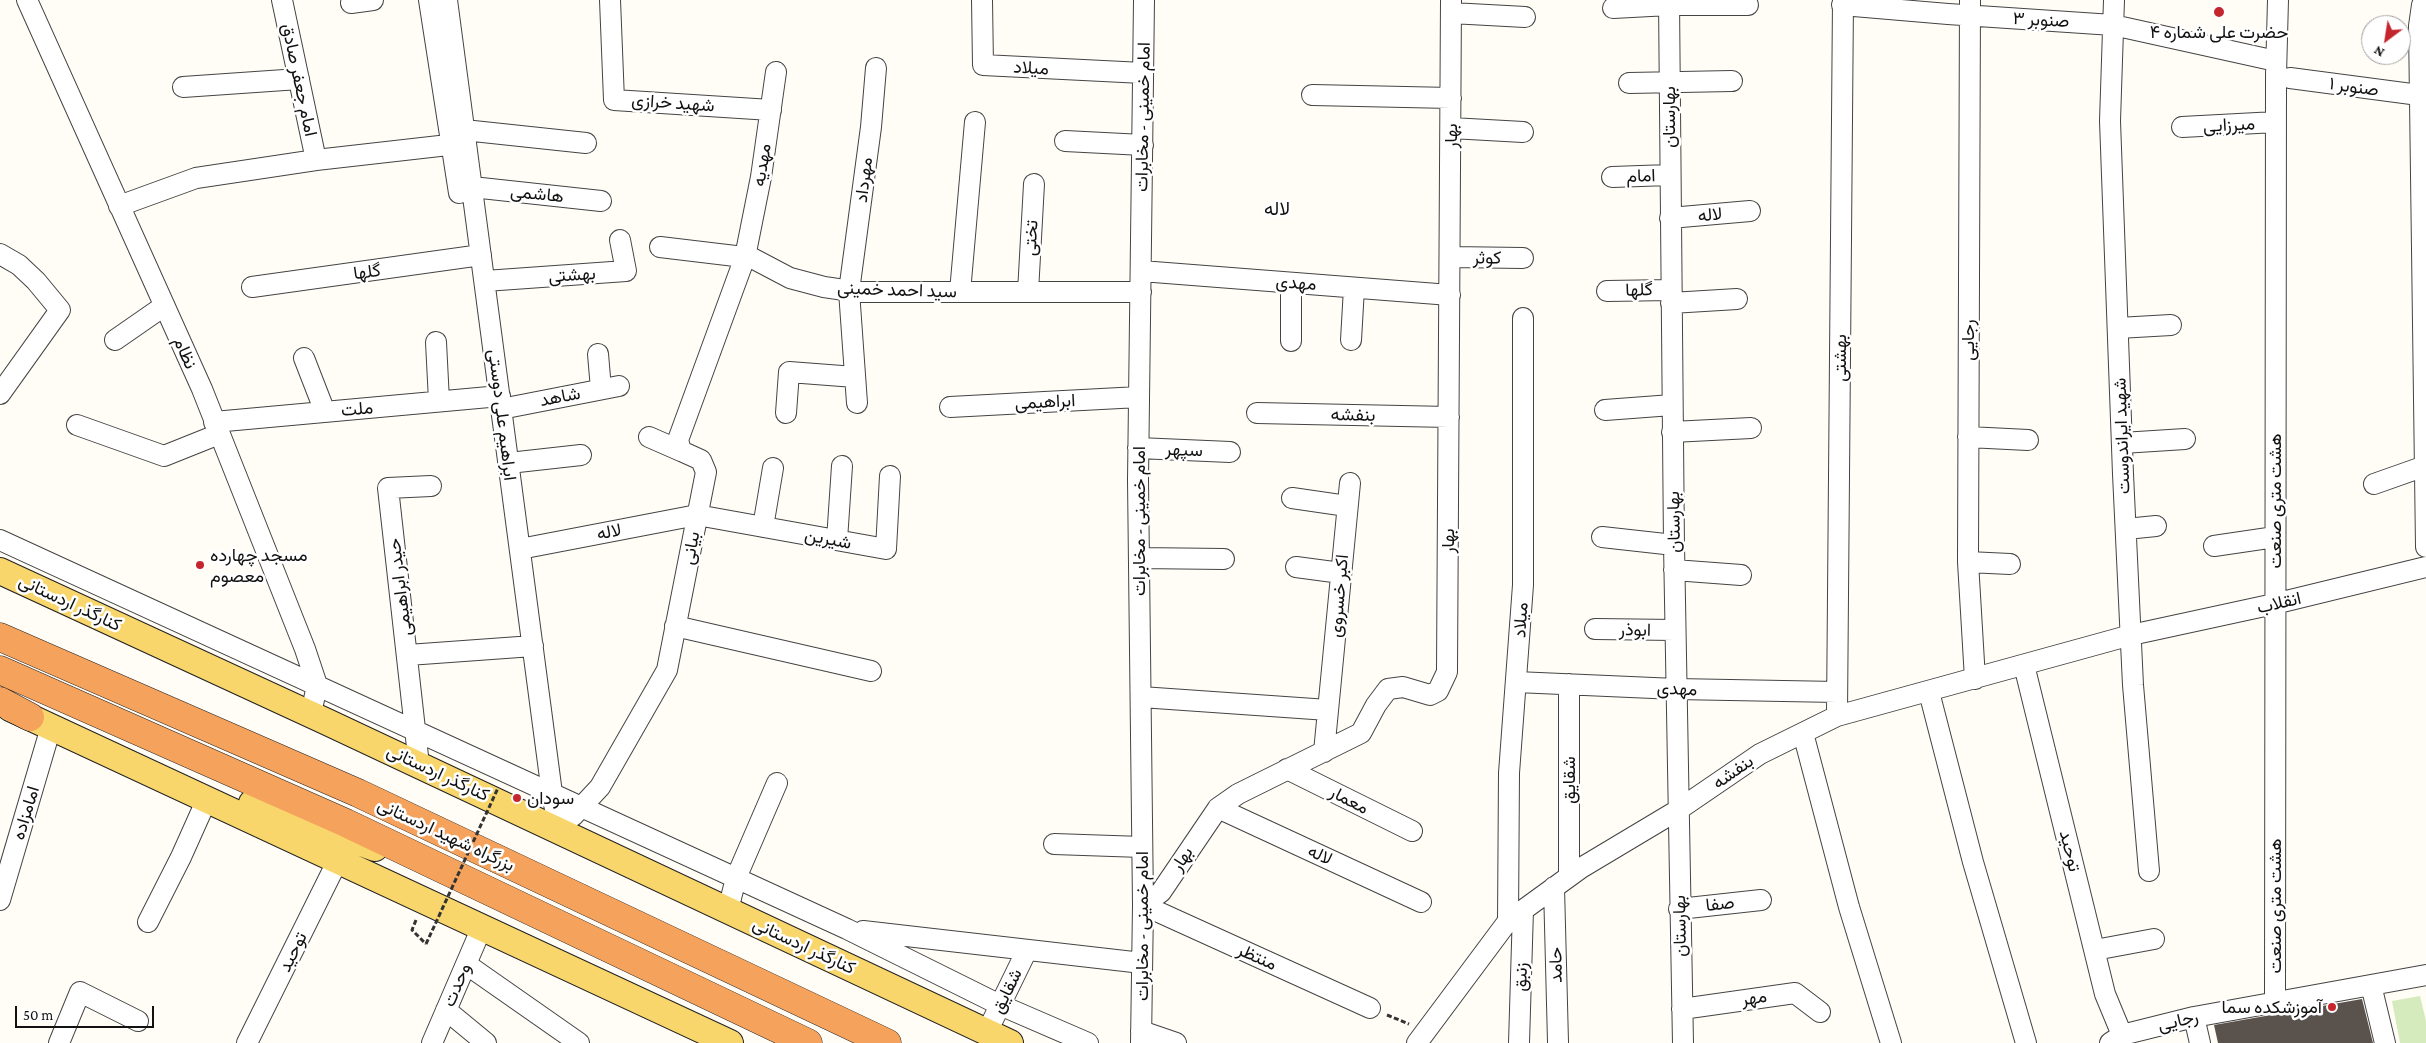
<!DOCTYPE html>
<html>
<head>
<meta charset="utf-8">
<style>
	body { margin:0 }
	#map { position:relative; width:2426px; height:1043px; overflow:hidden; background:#fffdf5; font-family:"Crimson Pro",serif }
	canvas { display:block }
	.north { position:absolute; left:2361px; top:15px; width:50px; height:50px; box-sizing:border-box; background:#fff; border:1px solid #a0a0a0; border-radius:50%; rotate:211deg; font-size:14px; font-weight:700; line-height:20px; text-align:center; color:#111 }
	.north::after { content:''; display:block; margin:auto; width:18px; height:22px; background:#c4262e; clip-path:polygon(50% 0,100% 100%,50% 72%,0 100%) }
	.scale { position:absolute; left:15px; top:1006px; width:139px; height:22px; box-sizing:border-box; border:2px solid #111; border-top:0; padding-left:6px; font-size:15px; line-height:18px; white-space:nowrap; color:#111; -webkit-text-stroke:4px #fff; paint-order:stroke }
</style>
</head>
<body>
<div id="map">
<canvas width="2426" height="1043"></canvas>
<div class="north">N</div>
<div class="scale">50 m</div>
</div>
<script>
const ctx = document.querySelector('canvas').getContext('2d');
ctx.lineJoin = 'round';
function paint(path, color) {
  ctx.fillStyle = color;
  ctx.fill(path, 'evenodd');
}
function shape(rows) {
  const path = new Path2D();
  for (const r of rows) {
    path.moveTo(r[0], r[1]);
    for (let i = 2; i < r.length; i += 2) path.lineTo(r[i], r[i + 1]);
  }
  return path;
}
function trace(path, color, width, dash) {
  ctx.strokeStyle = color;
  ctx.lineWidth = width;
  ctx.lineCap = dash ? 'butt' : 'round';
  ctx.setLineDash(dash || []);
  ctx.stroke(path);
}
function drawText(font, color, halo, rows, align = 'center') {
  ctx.font = font + ' "Crimson Pro",Vazirmatn,serif';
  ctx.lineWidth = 5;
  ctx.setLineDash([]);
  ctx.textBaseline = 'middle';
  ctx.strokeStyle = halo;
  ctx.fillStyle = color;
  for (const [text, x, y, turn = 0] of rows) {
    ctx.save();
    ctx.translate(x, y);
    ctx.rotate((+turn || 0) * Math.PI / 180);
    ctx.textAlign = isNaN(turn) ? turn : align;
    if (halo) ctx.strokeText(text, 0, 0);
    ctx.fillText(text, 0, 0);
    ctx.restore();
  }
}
paint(shape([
	[2420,996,2426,1021,2426,1043,2400,1043,2392,1001]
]), '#d5ebbd');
paint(shape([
	[2362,999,2373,1043,2218,1043,2214,1025]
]), '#5a524d');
const minor = shape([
	[27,0,202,389,305,649,317,685,311,714],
	[282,0,316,160],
	[429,0,459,193],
	[447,0,552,793,559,831],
	[610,0,614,100,771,110],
	[982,0,983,65,1143,73],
	[1669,0,1674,545,1683,1043],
	[1970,0,1968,562,1975,679],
	[2114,0,2110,121,2123,474,2133,685,2149,871],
	[2425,0,2422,5,2419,26,2426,547],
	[351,3,373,0],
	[1842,5,1948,14,2113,25,2276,61],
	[1613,8,1669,5,1748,5],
	[1451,13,1525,17],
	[2290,78,2419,95],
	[1629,83,1732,81],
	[183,87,299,79],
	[1312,95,1451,98],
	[2182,127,2276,122],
	[1451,128,1523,132],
	[464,130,586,143],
	[1065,141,1143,145],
	[1612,177,1669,175],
	[472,187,601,201],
	[119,206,196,178,316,160,466,143],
	[1670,218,1750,211],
	[660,247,752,258,790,278,824,287,858,292,1141,292],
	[0,254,19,265,36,281,60,310,0,394],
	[1451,257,1523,258],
	[1141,271,1450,295],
	[485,281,626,271,620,240],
	[1291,283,1291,341],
	[252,287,481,255],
	[1607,291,1671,290],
	[960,292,975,122],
	[1028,292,1034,184],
	[1671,303,1737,299],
	[2118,328,2171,325],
	[115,340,164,306],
	[1351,340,1354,288],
	[436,342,439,401],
	[598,354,601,389],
	[304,358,325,412],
	[857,403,849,291,871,127,876,68],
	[950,407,1139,397],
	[501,409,619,386],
	[1605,410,1672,405],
	[786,413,789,372,855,377],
	[1257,413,1449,417],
	[214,422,500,396],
	[77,425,164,456,219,434],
	[1672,432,1751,428],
	[649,437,681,451],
	[1968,437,2028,440],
	[2122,443,2185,439],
	[1138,448,1230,452],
	[509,463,581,455],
	[2374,484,2425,466],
	[1292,498,1347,506],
	[763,527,773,468],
	[2126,529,2156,526],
	[1602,537,1674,545],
	[0,540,847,929,1000,1005,1088,1043],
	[837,540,842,466],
	[2214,546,2275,537],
	[520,549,697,515,886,549,890,476],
	[1139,558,1224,559],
	[1968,562,2010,564],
	[1296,567,1341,573],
	[1674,570,1741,575],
	[675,626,871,671],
	[1595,629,1675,630],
	[408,655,533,646],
	[2024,665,2105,994,2122,1035],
	[1516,682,1676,689,1837,692],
	[1569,684,1569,876],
	[1929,692,1973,862,2026,1043],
	[1141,697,1328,710],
	[1837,716,1843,0],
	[1803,733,1849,907,1891,1043],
	[1324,752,1350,483],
	[419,765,388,488,431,486],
	[1287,769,1412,831],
	[1218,808,1421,902],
	[573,816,600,787,667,670,706,472,701,460,681,451,678,440,745,257,761,177,776,72],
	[1054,844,1142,847],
	[1554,887,1558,1042],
	[0,900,51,727],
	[1679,909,1761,900],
	[728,910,736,878,777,783],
	[1508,921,1509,773,1523,585,1523,318],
	[148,922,181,857,207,799],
	[863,931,1142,963],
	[2095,950,2154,939],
	[466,964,579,1043],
	[2371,985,2385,1043],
	[2275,1002,2276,75,2278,0],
	[1370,1008,1143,905,1161,892,1218,808,1238,794,1361,733,1376,705,1388,689,1403,687,1430,695,1438,691,1447,672,1451,0],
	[1682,1009,1795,993,1820,1012],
	[446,1010,486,1043],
	[2194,1017,2200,1043],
	[1141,1031,1176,1043],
	[987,1032,1027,950],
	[59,1043,80,992,138,1021],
	[247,1043,338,860],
	[432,1043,482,927],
	[1141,1043,1143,905,1138,480,1144,0],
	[1417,1043,1508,921,1581,868,1678,810,1760,754,1837,716,2131,635,2274,604,2426,567],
	[1519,1043,1523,910],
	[2110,1043,2122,1035,2194,1017,2426,975]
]);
const major = shape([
	[0,571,325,721,1010,1043],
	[10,708,730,1043],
	[252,803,375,848]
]);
const highway = shape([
	[0,637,358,793,887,1043],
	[0,670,346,823,808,1043],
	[0,701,30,717]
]);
trace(minor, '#444', 22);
trace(major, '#222', 28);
trace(highway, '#222', 29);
trace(shape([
	[416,920,412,930,426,944],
	[1387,1015,1409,1024]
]), '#333', 3, [5, 2.5]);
trace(minor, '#fff', 20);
trace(major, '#f9d66b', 26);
trace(highway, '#f5a25d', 28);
trace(shape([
	[426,944,498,788]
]), '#333', 3, [5, 2.5]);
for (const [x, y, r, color] of [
	[2219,12,6,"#c4262e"],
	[200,565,5,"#c4262e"],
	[517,798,5,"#c4262e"],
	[2332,1007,5,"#c4262e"]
]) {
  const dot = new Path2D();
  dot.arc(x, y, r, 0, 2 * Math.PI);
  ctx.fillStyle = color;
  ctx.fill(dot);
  trace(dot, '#fff', 2);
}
drawText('18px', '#111', '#fff', [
	["صنوبر ۳",2041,20,3],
	["میلاد",1031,68,3],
	["امام جعفر صادق",299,80,78],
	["صنوبر ۱",2354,87,8],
	["شهید خرازی",673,103,4],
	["امام خمینی - مخابرات",1143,117,-89],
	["بهارستان",1669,117,-90],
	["میرزایی",2229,125,-3],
	["بهار",1451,136,-90],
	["مهدیه",762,165,-81],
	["امام",1641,176,-2],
	["مهرداد",864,180,-83],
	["هاشمی",537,194,6],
	["لاله",1710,215,-5],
	["تختی",1031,238,-87],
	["کوثر",1487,258,1],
	["گلها",367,272,-8],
	["بهشتی",572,275,-4],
	["مهدی",1296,283,4],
	["سید احمد خمینی",897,290,2],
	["گلها",1639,290,-2],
	["رجایی",1968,340,-90],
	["نظام",185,353,66],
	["بهشتی",1840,358,-90],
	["شاهد",560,397,-11],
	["ابراهیمی",1045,402,-3],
	["ملت",357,409,-5],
	["ابراهیم علی دوستی",502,415,83],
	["بنفشه",1353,415,1],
	["شهید ایراندوست",2122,436,-92],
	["سپهر",1184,450,2],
	["هشت متری صنعت",2275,501,-90],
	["امام خمینی - مخابرات",1139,521,-90],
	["بهارستان",1674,522,-91],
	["لاله",609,532,-11],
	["شیرین",828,539,11],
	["بهار",1448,541,-90],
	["بیانی",691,548,-79],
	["حیدر ابراهیمی",400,587,-97],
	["اکبر خسروی",1339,596,-85],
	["کنارگذر اردستانی",70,603,25],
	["انقلاب",2279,603,-13],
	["میلاد",1521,620,-86],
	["ابوذر",1635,630,1],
	["مهدی",1677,689,2],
	["بنفشه",1733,772,-35],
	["کنارگذر اردستانی",438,773,25],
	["شقایق",1569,780,-90],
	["معمار",1349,800,27],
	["امامزاده",26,813,-73],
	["بزرگراه شهید اردستانی",446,835,25],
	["توحید",2070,851,76],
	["لاله",1320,855,25],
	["بهار",1182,859,-57],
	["صفا",1720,904,-6],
	["هشت متری صنعت",2275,906,-90],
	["امام خمینی - مخابرات",1142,926,-90],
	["بهارستان",1680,926,-91],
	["کنارگذر اردستانی",804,946,25],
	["توحید",293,952,-64],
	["منتظر",1257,957,24],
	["حامد",1556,965,-91],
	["زنبق",1521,977,-88],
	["وحدت",457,985,-67],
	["شقایق",1007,991,-64],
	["مهر",1754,998,-8],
	["رجایی",2178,1021,-13]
]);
drawText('18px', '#111', '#fff', [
	["حضرت علی شماره ۴",2219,32,"center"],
	["مسجد چهارده",210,555],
	["معصوم",210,576],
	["سودان",527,798],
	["آموزشکده سما",2322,1007,"right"]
], 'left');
drawText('19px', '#111', '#fff', [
	["لاله",1277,209]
]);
</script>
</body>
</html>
